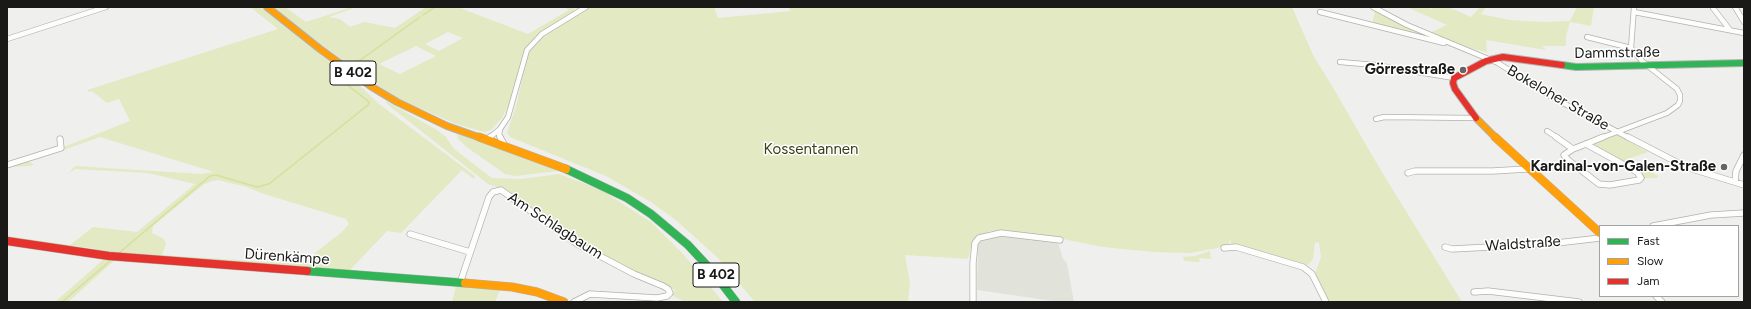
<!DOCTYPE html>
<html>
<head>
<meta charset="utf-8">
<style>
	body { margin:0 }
	#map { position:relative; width:1751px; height:309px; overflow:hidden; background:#eff0ed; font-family:Figtree,sans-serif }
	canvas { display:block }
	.frame { position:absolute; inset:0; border:8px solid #191a18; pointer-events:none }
	.legend { position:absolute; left:1599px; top:225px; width:140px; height:72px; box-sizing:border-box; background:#fff; border:1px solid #a3a3a3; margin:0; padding:5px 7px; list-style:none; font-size:12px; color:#191a18 }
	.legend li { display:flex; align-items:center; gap:8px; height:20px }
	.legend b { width:20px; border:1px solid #a3a3a3 }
</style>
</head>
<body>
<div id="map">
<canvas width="1751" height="309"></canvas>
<div class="frame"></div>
<ul class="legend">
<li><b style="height:5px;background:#30b455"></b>Fast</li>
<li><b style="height:5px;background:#ff9f0a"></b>Slow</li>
<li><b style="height:5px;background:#e5322d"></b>Jam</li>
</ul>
</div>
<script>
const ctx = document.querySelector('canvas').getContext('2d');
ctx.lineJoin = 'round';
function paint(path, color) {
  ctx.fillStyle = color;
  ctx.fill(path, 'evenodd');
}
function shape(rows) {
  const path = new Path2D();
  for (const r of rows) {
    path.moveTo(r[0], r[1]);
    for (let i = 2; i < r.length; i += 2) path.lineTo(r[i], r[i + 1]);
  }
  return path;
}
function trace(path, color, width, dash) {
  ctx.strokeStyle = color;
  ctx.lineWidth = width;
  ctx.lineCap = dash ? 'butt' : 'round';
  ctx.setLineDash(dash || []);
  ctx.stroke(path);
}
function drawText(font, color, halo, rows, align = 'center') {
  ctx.font = font + ' Figtree,sans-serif';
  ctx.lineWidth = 3;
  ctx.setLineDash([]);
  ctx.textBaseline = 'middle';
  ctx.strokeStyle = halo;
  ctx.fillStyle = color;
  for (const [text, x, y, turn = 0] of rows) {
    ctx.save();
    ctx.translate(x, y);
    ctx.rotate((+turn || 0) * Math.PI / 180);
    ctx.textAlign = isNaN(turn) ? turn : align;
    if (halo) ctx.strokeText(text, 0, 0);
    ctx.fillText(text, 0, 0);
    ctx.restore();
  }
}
paint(shape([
	[997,234,1058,242,1063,259,1067,263,1074,302,1060,302,977,290,978,242]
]), '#e1e3db');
paint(shape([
	[250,7,260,7,357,83,379,104,475,176,474,179,462,170,401,233,387,231,349,271,109,256,96,249,75,246,66,253,7,244,7,236,70,245,93,227,137,232,195,184,148,173,75,169,68,174,75,166,200,174,214,172,100,137,58,152,52,152,27,161,34,164,30,166,7,167,7,162,51,152,130,121,119,99,107,103,92,91,89,92,87,90,278,29],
	[218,180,247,187,261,193,346,219,349,224,342,232,301,264,162,255,166,244,164,239,152,233,153,226,203,185,209,182],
	[272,7,285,7,306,22,353,7,354,8,329,17,340,19,350,27,364,22,395,28,426,7,462,7,460,8,528,34,569,10,564,7,584,7,578,10,573,8,576,11,541,33,531,42,524,51,511,100,502,118,491,130,484,132,456,124,401,100,359,73],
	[448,32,463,38,439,51,425,44],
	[416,46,436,56,400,74,379,64],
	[588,7,714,7,718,18,791,11,788,7,1292,7,1314,57,1331,84,1380,169,1462,302,1329,302,1315,274,1321,257,1319,243,1315,242,1313,259,1308,265,1231,245,1230,239,1228,246,1190,253,1153,252,1103,247,1063,239,998,231,990,231,973,240,968,259,905,255,910,283,908,302,755,302,718,258,677,221,651,202,606,176,510,137,507,133,517,103,528,51,535,42],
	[1407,7,1427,7,1431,9,1434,7,1448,7,1471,17,1480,7,1486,7,1481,14,1509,20,1545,22,1570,21,1577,7,1594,7,1591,26,1570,22,1566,36,1566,46,1542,46,1546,50,1486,40,1487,52,1473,49,1430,33,1447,25],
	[1375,11,1417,32,1480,58,1441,43,1372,25],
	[386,101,437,130,446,137,454,149,492,178,521,179,559,174,601,190,651,222,684,255,723,302,687,302,681,300,672,295,672,292,676,291,668,286,637,274,602,256,505,190,488,184,387,104],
	[457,134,547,165,558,171,515,176,505,174,468,148,458,139],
	[1617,135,1648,152,1628,159,1658,176,1657,178,1644,178,1637,171,1591,145],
	[1210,251,1211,259,1199,258,1200,262,1184,261,1183,257,1195,256],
	[104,259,116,259,68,302,55,302],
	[456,286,500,290,495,302,452,302]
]), '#e2e9c3');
trace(shape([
	[423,15,435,7],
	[356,69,359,61,420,17],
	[119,253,210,176,216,175,257,187,269,184,368,105,369,102,340,79,343,76],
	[62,302,110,261]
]), '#d5e09a', 1.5);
const streetFar1 = shape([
	[1373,7,1407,25,1498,63,1550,96,1629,138],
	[1735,7,1744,22],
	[1713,8,1730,30],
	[1320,12,1444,43],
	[1634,12,1744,33],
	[1587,37,1631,48],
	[7,39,106,7],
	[1340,62,1375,65,1454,78],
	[1376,119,1384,117,1476,118],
	[500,129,499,135,501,138],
	[1547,131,1558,138],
	[489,138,500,129,508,117,527,50,542,34,586,7],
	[1601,138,1667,113,1678,105,1680,101,1680,95,1677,89,1643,62,1631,48,1634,7]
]);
const street = shape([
	[500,137,505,146],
	[1556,137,1573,149],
	[1628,137,1686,167,1744,185],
	[487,140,490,137],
	[1586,144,1637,172,1641,178,1639,180,1610,185,1599,184,1568,160,1564,155,1573,149,1586,144],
	[1586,144,1603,137],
	[7,165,61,148,60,139],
	[1408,173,1415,171,1493,171,1527,169],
	[1735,182,1736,171,1744,155],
	[1653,226,1711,215,1744,213],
	[410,234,470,252],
	[1445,247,1452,249,1548,244,1600,238],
	[1224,248,1236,247,1303,267,1312,274,1326,302],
	[460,283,489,197,493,192,501,190,577,244,634,274,663,286,668,289,670,293,667,296,657,298,590,294,574,302],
	[1474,292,1488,291,1579,302],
	[1656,296,1662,302],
	[973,302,973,263,975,243,979,238,1001,233,1060,240]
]);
const fastFar1 = shape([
	[1562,65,1576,67,1744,63]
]);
const fast = shape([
	[566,169,627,198,651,214,688,245,713,272,736,302],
	[307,271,465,283]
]);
const slowFar1 = shape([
	[267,7,320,49,372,87,397,102,447,126,481,138],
	[1476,118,1496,138]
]);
const slow = shape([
	[479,137,566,169],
	[1495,137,1600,233],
	[465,283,512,287,537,292,564,302]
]);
const jamFar1 = shape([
	[1476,118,1455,89,1453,83,1454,78,1486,61,1503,57,1562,65]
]);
const jam = shape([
	[7,241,109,256,307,271]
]);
trace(streetFar1, '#b1b1af', 6);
trace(street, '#b1b1af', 7);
trace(fastFar1, '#b1b1af', 8);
trace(fast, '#b1b1af', 9);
trace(slowFar1, '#b1b1af', 8);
trace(slow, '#b1b1af', 9);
trace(jamFar1, '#b1b1af', 8);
trace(jam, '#b1b1af', 9);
trace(streetFar1, '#fdfdfc', 4.5);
trace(street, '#fdfdfc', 5.5);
trace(fastFar1, '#30b455', 6);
trace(fast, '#30b455', 8);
trace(slowFar1, '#ff9f0a', 6);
trace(slow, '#ff9f0a', 8);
trace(jamFar1, '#e5322d', 6);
trace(jam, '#e5322d', 8);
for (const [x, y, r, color] of [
	[1463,70,4,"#646563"],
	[1724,167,4,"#646563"]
]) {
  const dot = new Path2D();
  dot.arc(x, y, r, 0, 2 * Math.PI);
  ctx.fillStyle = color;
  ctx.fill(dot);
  trace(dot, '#fff', 1.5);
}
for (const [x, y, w] of [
	[353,73,46],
	[716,275,46]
]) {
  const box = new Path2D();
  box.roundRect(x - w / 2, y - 12, w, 24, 3);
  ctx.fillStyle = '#fff';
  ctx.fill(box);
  trace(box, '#191a18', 1);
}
drawText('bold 14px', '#191a18', null, [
	["B 402",353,73],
	["B 402",716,275]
]);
drawText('15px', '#191a18', '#fff', [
	["Dammstraße",1617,53,-1],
	["Bokeloher Straße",1558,98,30],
	["Am Schlagbaum",555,226,33],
	["Waldstraße",1523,244,-4],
	["Dürenkämpe",287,257,4]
]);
drawText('bold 15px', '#191a18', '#fff', [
	["Görresstraße",1455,70],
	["Kardinal-von-Galen-Straße",1716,167]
], 'right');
drawText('15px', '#383e15', '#fff', [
	["Kossentannen",811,150]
]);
</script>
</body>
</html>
